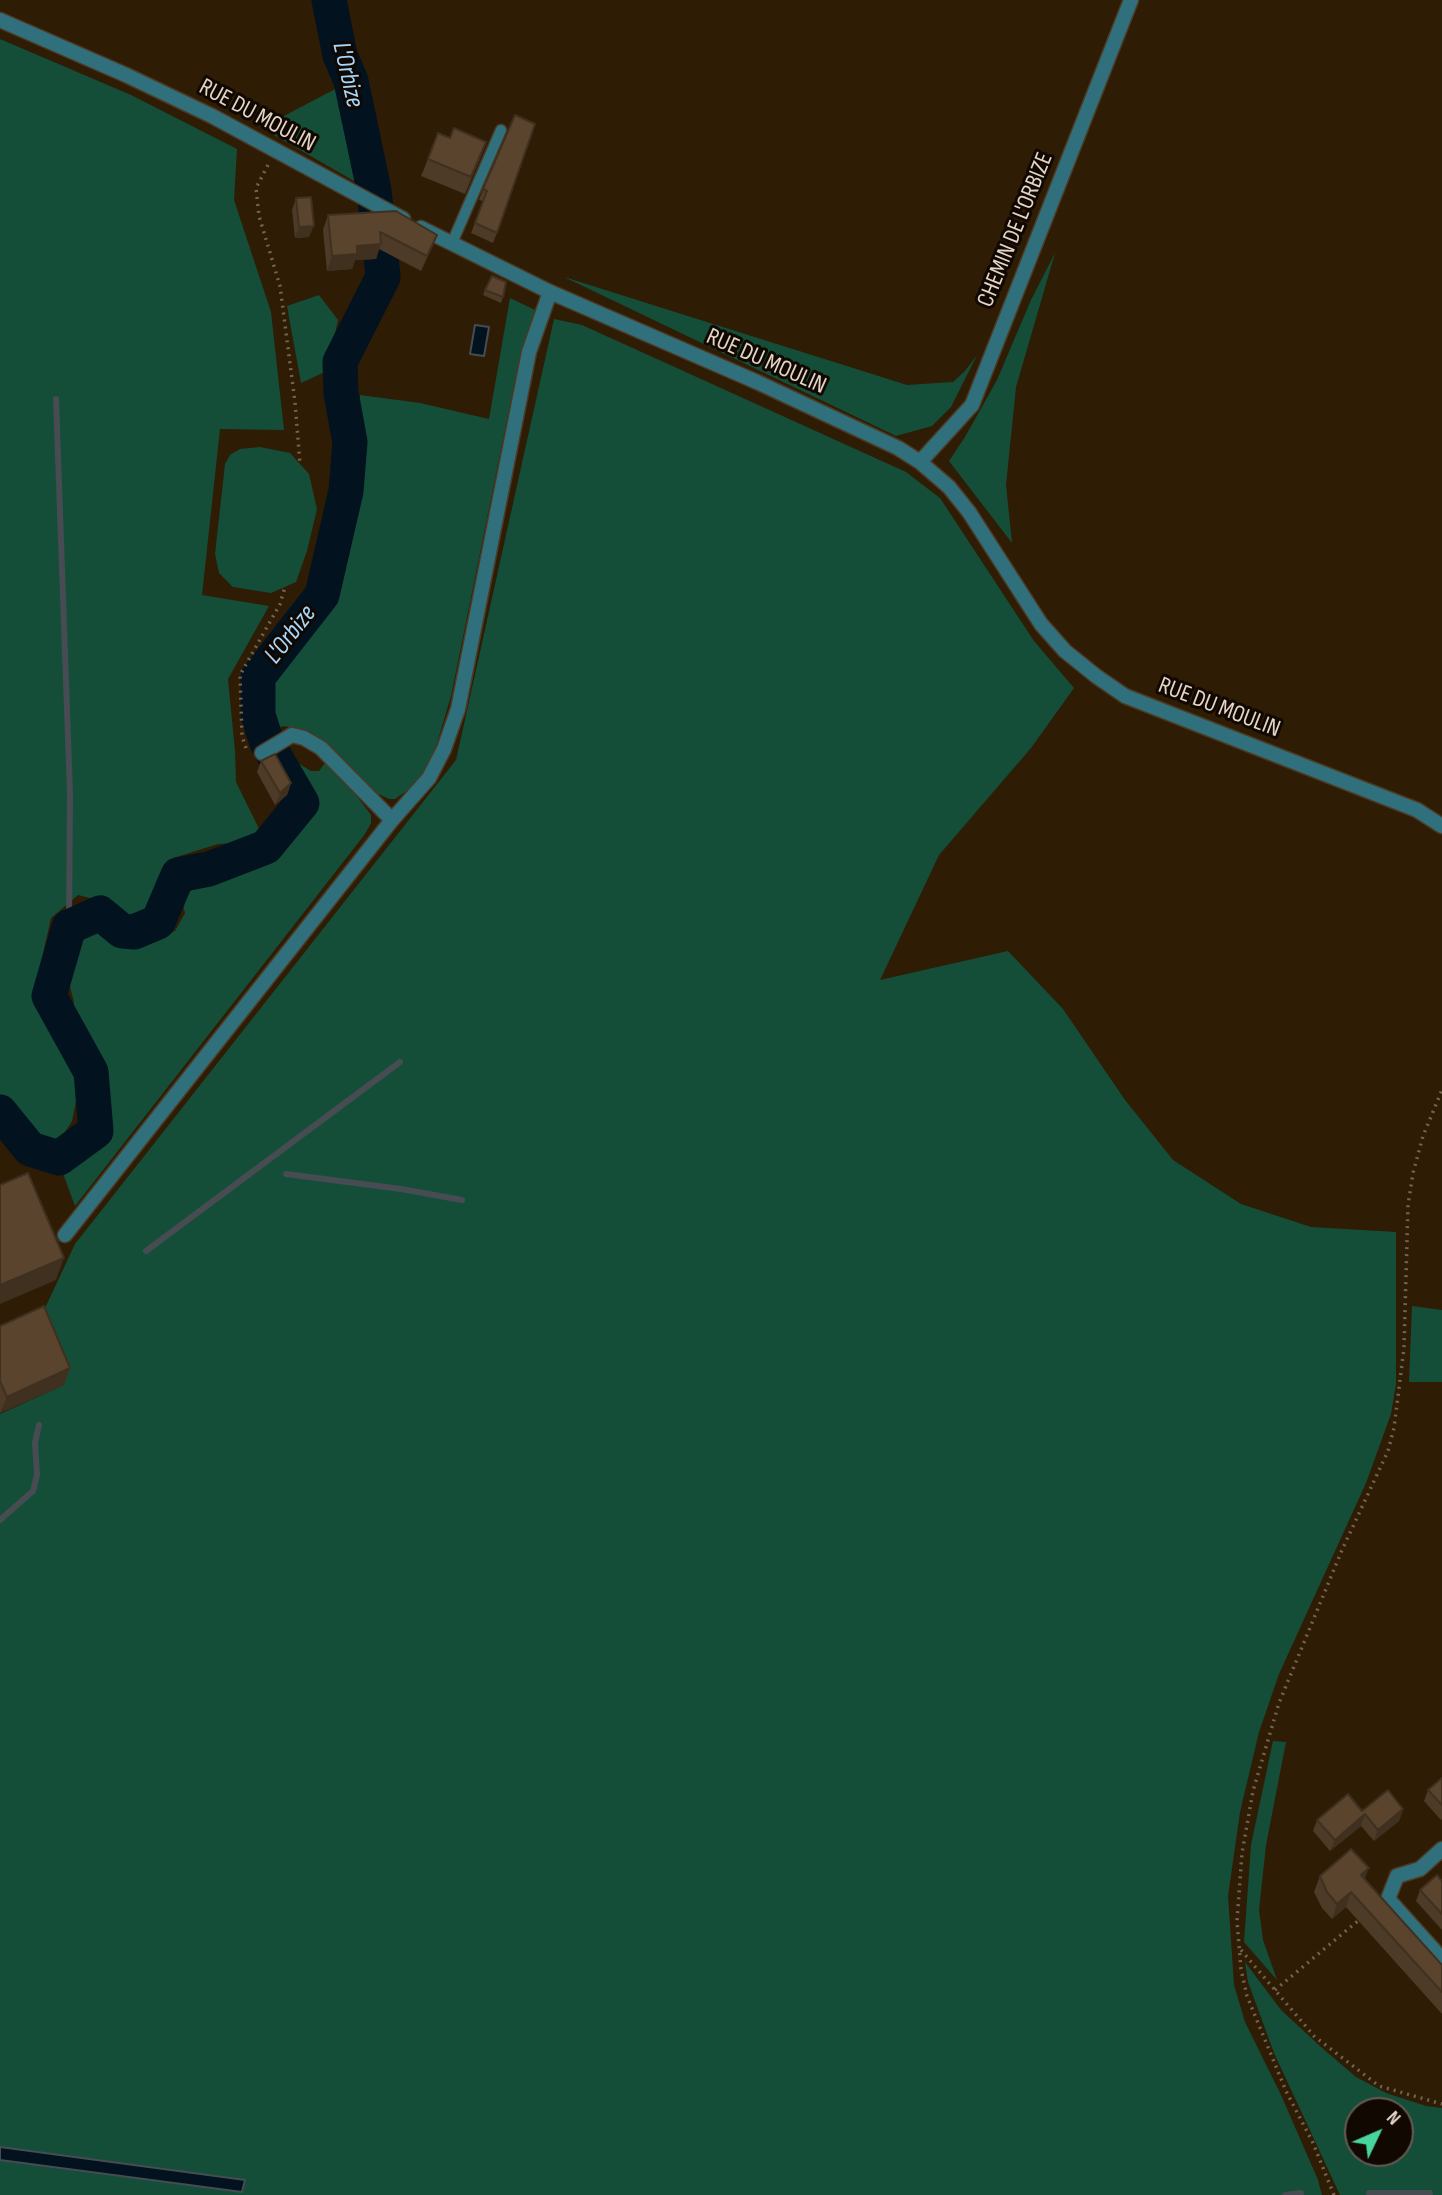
<!DOCTYPE html>
<html>
<head>
<meta charset="utf-8">
<style>
	body { margin:0 }
	#map { position:relative; width:1442px; height:2195px; overflow:hidden; background:#2f1c05; font-family:"Sofia Sans Condensed",sans-serif }
	canvas { display:block }
	.north { position:absolute; left:1344px; top:2097px; width:70px; height:70px; box-sizing:border-box; background:#110802; border:2px solid #655a51; border-radius:50%; rotate:46deg; font-size:19px; font-weight:700; line-height:28px; text-align:center; color:#e3d5c8 }
	.north::after { content:''; display:block; margin:auto; width:24px; height:32px; background:#48d49d; clip-path:polygon(50% 0,100% 100%,50% 72%,0 100%) }
</style>
</head>
<body>
<div id="map">
<canvas width="1442" height="2195"></canvas>
<div class="north">N</div>
</div>
<script>
const ctx = document.querySelector('canvas').getContext('2d');
ctx.lineJoin = 'round';
function paint(path, color) {
  ctx.fillStyle = color;
  ctx.fill(path, 'evenodd');
}
function shape(rows) {
  const path = new Path2D();
  for (const r of rows) {
    path.moveTo(r[0], r[1]);
    for (let i = 2; i < r.length; i += 2) path.lineTo(r[i], r[i + 1]);
  }
  return path;
}
function trace(path, color, width, dash) {
  ctx.strokeStyle = color;
  ctx.lineWidth = width;
  ctx.lineCap = dash ? 'butt' : 'round';
  ctx.setLineDash(dash || []);
  ctx.stroke(path);
}
function drawText(font, color, halo, rows, align = 'center') {
  ctx.font = font + ' "Sofia Sans Condensed",sans-serif';
  ctx.lineWidth = 6;
  ctx.setLineDash([]);
  ctx.textBaseline = 'middle';
  ctx.strokeStyle = halo;
  ctx.fillStyle = color;
  for (const [text, x, y, turn = 0] of rows) {
    ctx.save();
    ctx.translate(x, y);
    ctx.rotate((+turn || 0) * Math.PI / 180);
    ctx.textAlign = isNaN(turn) ? turn : align;
    if (halo) ctx.strokeText(text, 0, 0);
    ctx.fillText(text, 0, 0);
    ctx.restore();
  }
}
paint(shape([
	[0,39,131,95,237,149,234,200,271,312,284,430,220,429,202,595,269,606,228,679,235,751,236,782,265,841,218,844,173,858,155,897,143,911,132,916,112,912,94,899,78,895,51,918,35,989,39,1013,55,1029,69,1057,75,1076,76,1101,72,1121,62,1137,51,1143,31,1139,0,1100],
	[339,87,361,185,274,135,265,126],
	[1055,253,1016,387,1006,485,1012,543,949,461,965,437,997,380,1031,300],
	[564,277,907,385,953,382,965,371,977,355,951,407,932,426,896,436],
	[319,295,338,320,327,371,301,383,287,306],
	[510,298,535,310,514,385,451,696,432,760,425,772,408,790,395,799,389,799,374,792,326,744,309,731,284,726,275,729,267,710,270,680,330,602,353,504,360,456,360,395,420,403,489,419],
	[554,319,582,325,906,472,940,498,1034,641,1074,688,1031,748,939,855,880,980,1008,951,1063,1009,1125,1100,1173,1160,1241,1204,1311,1227,1396,1232,1396,1384,1391,1414,1366,1483,1279,1674,1259,1732,1240,1812,1228,1896,1234,1985,1245,2022,1281,2095,1318,2180,1322,2195,0,2195,0,2160,243,2191,244,2180,0,2147,0,1414,64,1385,38,1323,75,1244,456,760],
	[260,447,290,453,309,474,317,509,307,551,296,582,271,593,233,587,219,573,215,554,225,464,230,455,240,449],
	[293,760,311,771,319,771,325,763,356,795,371,815,371,823,365,834,75,1206,61,1168,96,1144,108,1132,106,1079,73,1025,74,1002,69,983,72,955,81,932,94,923,129,945,145,945,175,931,185,913,182,901,190,891,248,863,278,844,299,823,309,807,287,765],
	[1412,1306,1442,1310,1442,1382,1409,1382],
	[1273,1741,1286,1742,1266,1845,1259,1910,1263,1940,1277,1980,1244,1942,1251,1845],
	[1245,1962,1281,2010,1321,2047,1356,2077,1386,2093,1426,2106,1442,2108,1442,2195,1340,2195,1274,2053,1248,1982],
	[1400,2111,1400,2153,1358,2153,1358,2111]
]), '#144e39');
const water = shape([
	[475,325,489,327,484,356,470,354,475,325],
	[0,2147,245,2180,242,2192,0,2160,0,2147]
]);
paint(water, '#02121f');
trace(water, '#464c52', 2);
trace(shape([
	[56,399,70,794,69,927],
	[286,1174,401,1189,462,1200],
	[146,1251,400,1062],
	[0,1520,33,1491,37,1475,35,1443,39,1425],
	[1369,2193,1430,2193],
	[1285,2195,1301,2193]
]), '#464c52', 6);
trace(shape([
	[0,1112,30,1149,59,1158,96,1131,91,1072,49,996,69,927,100,913,122,931,134,932,158,922,178,875,209,869,266,847,302,803,267,743,258,715,258,677,322,595,346,491,350,442,341,393,340,362,383,277,374,190,351,81,340,55,329,0]
]), '#02121f', 35);
const service = shape([
	[452,243,501,130]
]);
const minor = shape([
	[0,20,126,75,212,116,403,219],
	[421,228,550,292,757,382,898,448,920,462,949,487,969,512,1041,624,1065,651,1096,676,1125,696,1417,810,1442,826],
	[920,462,972,405,1131,0],
	[262,753,292,735,304,738,321,748,392,820],
	[65,1235,392,820,429,778,444,749,458,709,529,352,550,292],
	[1442,1849,1420,1869,1397,1876,1388,1899,1442,1959]
]);
trace(service, '#4c3a24', 13);
trace(minor, '#4c3a24', 17);
trace(shape([
	[268,165,256,188,259,216,280,286,295,402,300,464],
	[246,748,242,736,240,675,280,604,285,587],
	[1241,1950,1314,2036,1379,2086,1442,2104],
	[1275,1990,1359,1920],
	[1334,2195,1313,2143,1286,2091,1247,1996,1241,1969,1237,1921,1242,1853,1253,1791,1279,1703,1342,1550,1388,1451,1394,1428,1404,1348,1408,1205,1413,1173,1423,1136,1442,1090]
]), '#746350', 3.5, [2, 5]);
trace(service, '#30707d', 10);
trace(minor, '#30707d', 14);
paint(shape([
	[515,115,497,233,493,243,471,233,483,201,479,200,483,189],
	[428,159,480,159,465,194,421,176],
	[296,198,309,237,295,238,292,210],
	[396,211,431,250,421,271,379,249,376,259,355,260,352,269,327,271,323,230,328,215],
	[485,290,503,297,501,303,483,295],
	[261,761,291,783,287,795,275,805,257,772],
	[0,1326,64,1385,0,1413],
	[1442,1778,1442,1819,1441,1820,1424,1801,1428,1790],
	[1403,1809,1399,1821,1374,1841,1361,1826,1330,1851,1313,1831,1317,1820,1362,1811],
	[1320,1876,1365,1879,1442,1965,1442,2014,1346,1907,1332,1919,1322,1908,1314,1892],
	[1442,1881,1442,1930,1416,1901,1420,1890]
]), '#4d3a27');
paint(shape([
	[486,142,480,159,465,194,471,177],
	[314,226,309,237,295,238,299,227],
	[437,235,431,250,421,271,427,256],
	[381,244,376,259,355,260,352,269,327,271,332,256,357,246],
	[291,783,287,795,275,805,280,793],
	[64,1258,56,1280,0,1304,0,1285],
	[70,1368,64,1385,0,1413,7,1397],
	[1403,1809,1399,1821,1374,1841,1378,1830],
	[1365,1814,1361,1826,1330,1851,1335,1840],
	[1369,1868,1363,1884,1361,1875],
	[1351,1892,1346,1907,1332,1919,1337,1904]
]), '#3f3020');
const building = shape([
	[515,115,535,124,497,233,475,223,487,191,483,189,515,115],
	[454,128,486,142,471,177,428,159,438,133,450,138,454,128],
	[311,197,314,226,299,227,296,198,311,197],
	[396,211,437,235,427,256,380,232,381,244,357,246,357,254,332,256,328,215,396,211],
	[492,276,506,282,503,297,485,290,492,276],
	[275,754,291,783,280,793,261,761,275,754],
	[28,1173,64,1258,0,1285,0,1185,28,1173],
	[44,1306,70,1368,7,1397,0,1381,0,1326,44,1306],
	[1442,1778,1442,1805,1428,1790,1442,1778],
	[1388,1790,1403,1809,1378,1830,1365,1814,1335,1840,1317,1820,1348,1794,1362,1811,1388,1790],
	[1351,1849,1369,1868,1361,1875,1442,1965,1442,1992,1351,1892,1337,1904,1327,1892,1320,1876,1351,1849],
	[1437,1875,1442,1881,1442,1914,1420,1890,1437,1875]
]);
paint(building, '#5a442d');
trace(building, '#3f3020', 2);
drawText('24px', '#e3d5c8', '#110802', [
	["RUE DU MOULIN",257,116,28],
	["CHEMIN DE L'ORBIZE",1016,230,-68],
	["RUE DU MOULIN",766,362,24],
	["RUE DU MOULIN",1219,708,21]
]);
drawText('italic 26px', '#a5d7fc', '#110802', [
	["L'Orbize",347,75,77],
	["L'Orbize",291,635,-52]
]);
</script>
</body>
</html>
